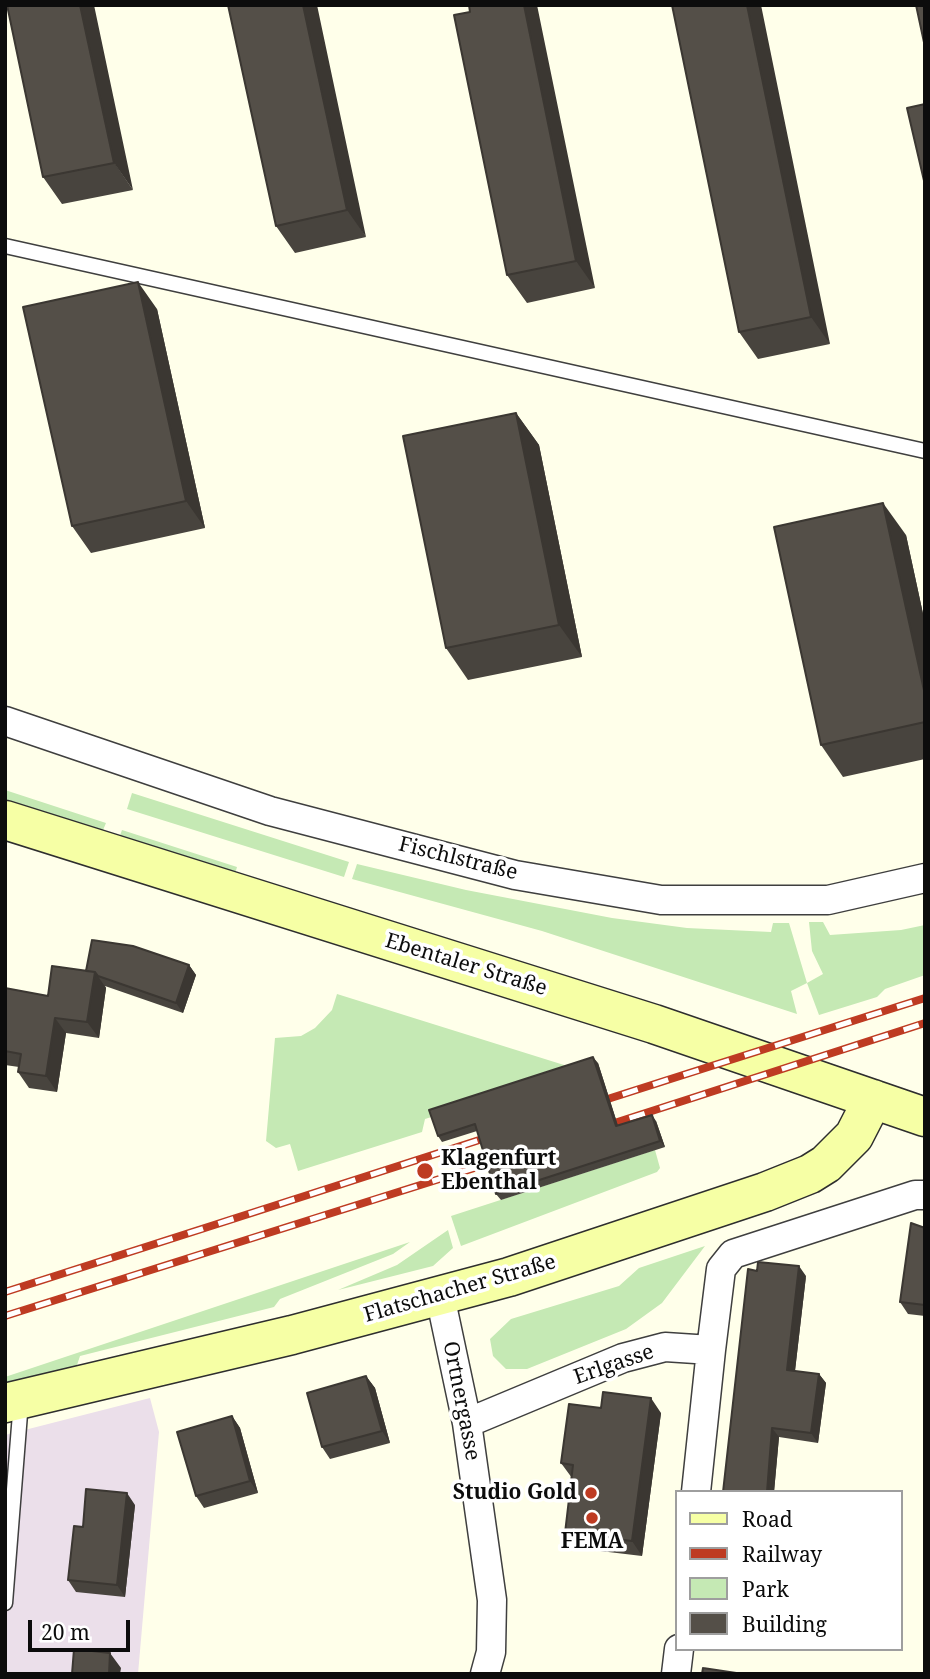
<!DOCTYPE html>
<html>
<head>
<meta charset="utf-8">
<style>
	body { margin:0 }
	#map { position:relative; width:930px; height:1679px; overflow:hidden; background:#ffffea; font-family:"Noto Serif",serif }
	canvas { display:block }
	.frame { position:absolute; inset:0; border:7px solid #0c0c0c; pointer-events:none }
	.legend { position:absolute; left:675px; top:1490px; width:228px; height:161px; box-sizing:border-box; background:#fff; border:2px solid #9e9e9e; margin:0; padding:9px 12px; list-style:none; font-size:21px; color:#0c0c0c }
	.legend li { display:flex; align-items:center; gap:14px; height:35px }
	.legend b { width:35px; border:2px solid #9e9e9e }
	.scale { position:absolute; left:28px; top:1620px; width:102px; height:32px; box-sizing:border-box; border:4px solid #0c0c0c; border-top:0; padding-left:9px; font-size:21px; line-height:24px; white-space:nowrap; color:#0c0c0c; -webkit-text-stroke:5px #fff; paint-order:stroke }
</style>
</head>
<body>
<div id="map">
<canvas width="930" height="1679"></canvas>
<div class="frame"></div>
<ul class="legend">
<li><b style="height:9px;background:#f6ffa5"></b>Road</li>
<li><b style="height:9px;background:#be3b22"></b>Railway</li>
<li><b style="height:19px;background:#c5e9b4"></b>Park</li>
<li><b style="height:19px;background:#544f48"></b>Building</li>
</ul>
<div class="scale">20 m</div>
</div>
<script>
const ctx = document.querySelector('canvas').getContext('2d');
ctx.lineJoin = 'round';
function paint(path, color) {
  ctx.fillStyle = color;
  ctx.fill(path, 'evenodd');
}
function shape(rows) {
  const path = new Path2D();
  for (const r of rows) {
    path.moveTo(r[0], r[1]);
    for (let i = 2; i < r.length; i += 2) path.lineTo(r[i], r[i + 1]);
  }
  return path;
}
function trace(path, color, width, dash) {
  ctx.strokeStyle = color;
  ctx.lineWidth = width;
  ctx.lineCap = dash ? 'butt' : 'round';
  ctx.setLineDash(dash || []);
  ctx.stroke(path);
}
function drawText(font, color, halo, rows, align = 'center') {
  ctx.font = font + ' "Noto Serif",serif';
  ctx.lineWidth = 7;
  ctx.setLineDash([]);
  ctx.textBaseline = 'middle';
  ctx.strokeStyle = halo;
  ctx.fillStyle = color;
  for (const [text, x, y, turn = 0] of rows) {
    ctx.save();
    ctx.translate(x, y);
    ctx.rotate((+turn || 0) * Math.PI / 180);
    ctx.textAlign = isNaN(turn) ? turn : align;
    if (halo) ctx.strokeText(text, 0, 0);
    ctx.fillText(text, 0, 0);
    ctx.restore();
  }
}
paint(shape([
	[150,1398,159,1432,138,1674,5,1674,5,1435]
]), '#ebdfea');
paint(shape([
	[5,790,106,823,101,835,5,803],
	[132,793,349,862,344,877,127,809],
	[122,830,237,867,235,874,118,841],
	[357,864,466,890,612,918,687,928,771,932,773,923,789,923,807,983,823,974,812,951,809,922,823,922,830,935,901,930,925,925,925,975,885,989,877,997,819,1015,807,983,791,991,797,1014,542,931,352,879],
	[337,994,580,1070,425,1119,422,1132,298,1171,290,1144,276,1148,266,1141,275,1038,301,1036,315,1028,332,1010],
	[655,1150,660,1168,657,1172,461,1246,451,1216],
	[448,1230,453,1248,433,1266,338,1290,397,1265],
	[410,1242,393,1254,280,1299,274,1307,80,1356,76,1368,5,1385,5,1377],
	[705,1246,662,1303,626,1329,527,1369,506,1369,493,1356,490,1339,511,1319,619,1286,639,1268]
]), '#c5e9b4');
const lane = shape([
	[5,246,925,451],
	[5,1603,21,1401]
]);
const street = shape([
	[5,721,270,811,515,875,661,900,828,900,925,878],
	[440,1296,467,1423,492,1600,491,1652,485,1674],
	[711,1350,721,1269,733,1254,915,1195,925,1195],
	[467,1423,623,1358,665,1347,711,1350,696,1492],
	[676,1674,679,1649]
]);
const secondary = shape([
	[5,820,654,1024,925,1117],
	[5,1403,292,1335,509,1277,765,1192,810,1174,826,1164,854,1136,873,1099]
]);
trace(lane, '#3f3f3f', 17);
trace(street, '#3f3f3f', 31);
trace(secondary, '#2e2e2e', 41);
trace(lane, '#fff', 14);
trace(street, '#fff', 28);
trace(secondary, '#f6ffa5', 38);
const rail = shape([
	[592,1104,925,998],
	[599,1128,925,1023],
	[5,1292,498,1134],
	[5,1316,506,1158]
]);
trace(rail, '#be3b22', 8);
trace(rail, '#fff', 5, [16]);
paint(shape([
	[7,5,133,190,62,204,43,177],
	[228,5,366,237,295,253,276,226],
	[672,5,830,344,758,359,739,332],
	[454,15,595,288,527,303,507,275],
	[157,309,205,528,91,553,72,526],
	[516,413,539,445,582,657,468,680,446,648],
	[906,535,925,623,925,759,843,777,821,745],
	[189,965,196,975,183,1013,105,986,106,988,99,1038,66,1033,57,1092,29,1088,18,1072,19,1067,5,1065,5,988,48,996,86,971],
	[598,1063,618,1126,656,1121,665,1147,501,1200,496,1194,477,1131,442,1142,438,1136],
	[925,1228,925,1316,908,1314,900,1302],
	[806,1276,795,1371,819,1374,826,1383,818,1443,779,1437,774,1492,723,1492],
	[366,1376,375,1388,390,1443,330,1459,322,1447],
	[601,1408,661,1413,642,1556,575,1548,565,1533,572,1478,561,1463],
	[232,1416,240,1428,258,1493,204,1508,196,1496],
	[135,1505,125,1597,76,1592,68,1580,83,1527]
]), '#48443e');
paint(shape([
	[80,5,94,5,133,190,114,163],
	[303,5,317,5,366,237,347,210],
	[524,5,537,5,595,288,576,261],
	[747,5,761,5,830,344,811,317],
	[138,282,157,309,205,528,186,501],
	[516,413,539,445,582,657,559,625],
	[883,503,906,535,925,623,925,695],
	[189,965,196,975,183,1013,176,1003],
	[95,972,106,988,99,1038,87,1022],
	[55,1018,66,1033,57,1092,46,1076],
	[593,1057,598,1063,620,1132,616,1126],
	[652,1115,656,1121,665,1147,660,1141],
	[799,1266,806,1276,794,1379,787,1370],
	[819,1374,826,1383,818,1443,811,1433],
	[366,1376,375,1388,390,1443,382,1431],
	[651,1398,661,1413,642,1556,632,1541],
	[232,1416,240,1428,258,1493,250,1481],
	[772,1428,779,1437,774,1492,767,1492],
	[127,1493,135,1505,125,1597,117,1585],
	[110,1653,121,1668,120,1674,109,1674]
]), '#3b3732');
const building = shape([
	[7,5,80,5,114,163,43,177,7,5],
	[228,5,303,5,347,210,276,226,228,5],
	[469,5,524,5,576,261,507,275,454,15,470,12,469,5],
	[672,5,747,5,811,317,739,332,672,5],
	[916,5,925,5,925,47,916,5],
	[925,104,925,185,907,108,925,104],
	[138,282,186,501,72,526,23,307,138,282],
	[516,413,559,625,446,648,403,436,516,413],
	[883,503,925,695,925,722,821,745,774,527,883,503],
	[92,940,133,946,189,965,176,1003,98,976,95,972,86,971,92,940],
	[52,966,95,972,87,1022,55,1018,46,1076,18,1072,21,1054,5,1051,5,988,48,996,52,966],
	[593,1057,616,1126,652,1115,660,1141,496,1194,475,1124,438,1136,429,1110,593,1057],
	[911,1223,925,1228,925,1305,900,1302,911,1223],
	[758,1262,799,1266,787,1370,819,1374,811,1433,772,1428,767,1492,723,1492,748,1269,757,1271,758,1262],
	[366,1376,382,1431,322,1447,307,1393,366,1376],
	[603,1392,651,1398,632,1541,565,1533,573,1465,561,1463,569,1404,601,1408,603,1392],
	[232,1416,250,1481,196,1496,177,1432,232,1416],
	[86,1489,127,1493,117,1585,68,1580,74,1526,83,1527,86,1489],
	[74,1649,110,1653,109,1674,72,1674,74,1649],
	[703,1668,743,1674,702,1674,703,1668]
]);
paint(building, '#544f48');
trace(building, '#3b3732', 2);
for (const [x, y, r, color] of [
	[425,1171,9,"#be3b22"],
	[591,1493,7,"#be3b22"],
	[592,1518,7,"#be3b22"]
]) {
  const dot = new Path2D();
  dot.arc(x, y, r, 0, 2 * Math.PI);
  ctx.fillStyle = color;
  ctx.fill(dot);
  trace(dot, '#fff', 2.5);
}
drawText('21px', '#0c0c0c', '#fff', [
	["Fischlstraße",458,859,14],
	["Ebentaler Straße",466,965,17],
	["Flatschacher Straße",460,1289,-16],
	["Erlgasse",614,1365,-19],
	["Ortnergasse",461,1401,79]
]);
drawText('bold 21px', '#0c0c0c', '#fff', [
	["Klagenfurt",441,1159],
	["Ebenthal",441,1183],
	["Studio Gold",577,1493,"right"],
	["FEMA",592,1542,"center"]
], 'left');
</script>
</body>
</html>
